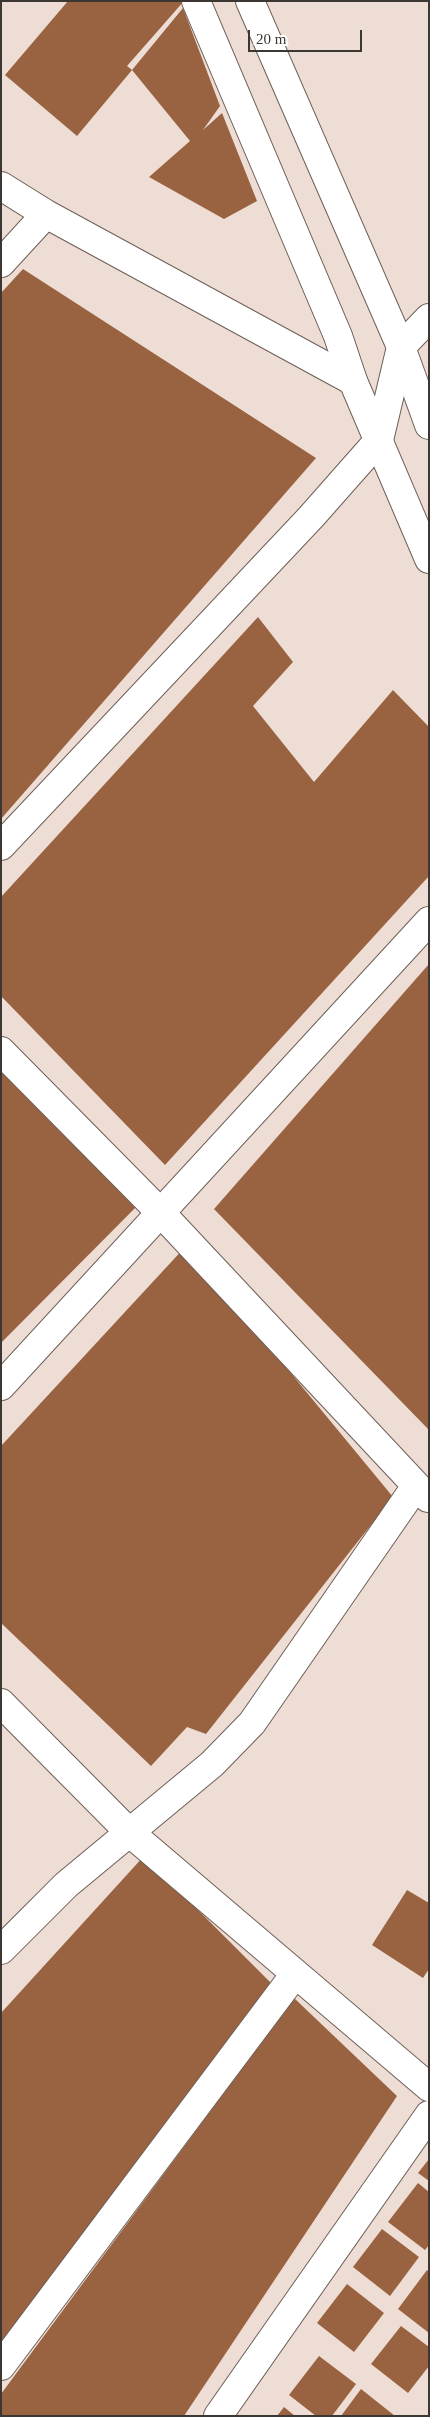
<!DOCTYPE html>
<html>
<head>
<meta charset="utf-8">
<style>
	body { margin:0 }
	#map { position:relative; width:430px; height:2417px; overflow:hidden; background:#eeddd4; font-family:Georgia,serif }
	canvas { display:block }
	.frame { position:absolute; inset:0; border:2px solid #3d3733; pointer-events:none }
	.scale { position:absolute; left:248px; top:30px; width:114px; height:22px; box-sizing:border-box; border:2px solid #3d3733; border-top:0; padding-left:6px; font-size:15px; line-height:18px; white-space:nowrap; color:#3d3733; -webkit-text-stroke:4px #fff; paint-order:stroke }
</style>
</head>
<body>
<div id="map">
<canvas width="430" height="2417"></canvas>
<div class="frame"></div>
<div class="scale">20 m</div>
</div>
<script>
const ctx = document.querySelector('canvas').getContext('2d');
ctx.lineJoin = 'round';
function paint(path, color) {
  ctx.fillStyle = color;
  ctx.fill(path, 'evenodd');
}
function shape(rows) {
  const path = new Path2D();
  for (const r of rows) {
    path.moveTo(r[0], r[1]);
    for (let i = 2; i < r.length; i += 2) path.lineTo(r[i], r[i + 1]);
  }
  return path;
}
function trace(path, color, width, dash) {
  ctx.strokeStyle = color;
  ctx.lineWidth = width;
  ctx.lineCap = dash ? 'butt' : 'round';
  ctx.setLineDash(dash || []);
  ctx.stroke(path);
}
paint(shape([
	[68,1,184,1,127,66,132,70,183,8,220,106,203,130,222,113,257,201,224,219,149,177,190,141,132,70,77,136,5,75],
	[23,269,316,458,1,819,1,293],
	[258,617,293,662,253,706,314,782,393,690,429,727,429,876,165,1165,1,996,1,897],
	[429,964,429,1430,214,1209],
	[1,1064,140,1203,1,1343],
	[186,1246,393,1497,206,1734,187,1727,151,1766,1,1623,1,1446],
	[144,1856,271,1983,1,2342,1,2013],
	[407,1890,429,1903,429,1969,423,1978,372,1945],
	[294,1998,397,2096,184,2416,1,2416,1,2394],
	[429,2159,429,2181,418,2173],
	[418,2183,429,2192,429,2245,425,2250,388,2222],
	[382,2229,419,2257,390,2296,353,2267],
	[427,2270,429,2272,429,2333,398,2309],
	[347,2284,384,2313,354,2352,317,2323],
	[401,2326,429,2347,429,2366,408,2393,371,2364],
	[319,2356,356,2384,332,2416,316,2416,289,2395],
	[361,2389,395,2416,341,2416],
	[284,2407,295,2416,277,2416]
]), '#996341');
const street = shape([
	[1,186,46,214,353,381],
	[1,263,46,214],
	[1,846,311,517,379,440,401,347,429,318],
	[1,1051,161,1213,428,1498],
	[1,1386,429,921],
	[1,1703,129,1832,429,2087],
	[1,1950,66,1885,212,1764,252,1723,416,1486],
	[1,2366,295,1974],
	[218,2416,429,2115]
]);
const secondary = shape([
	[196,1,338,336,353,381,429,559],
	[250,1,401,347,429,425]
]);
trace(street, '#6d5f57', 30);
trace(secondary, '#6d5f57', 30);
trace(street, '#fff', 28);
trace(secondary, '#fff', 28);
</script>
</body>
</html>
